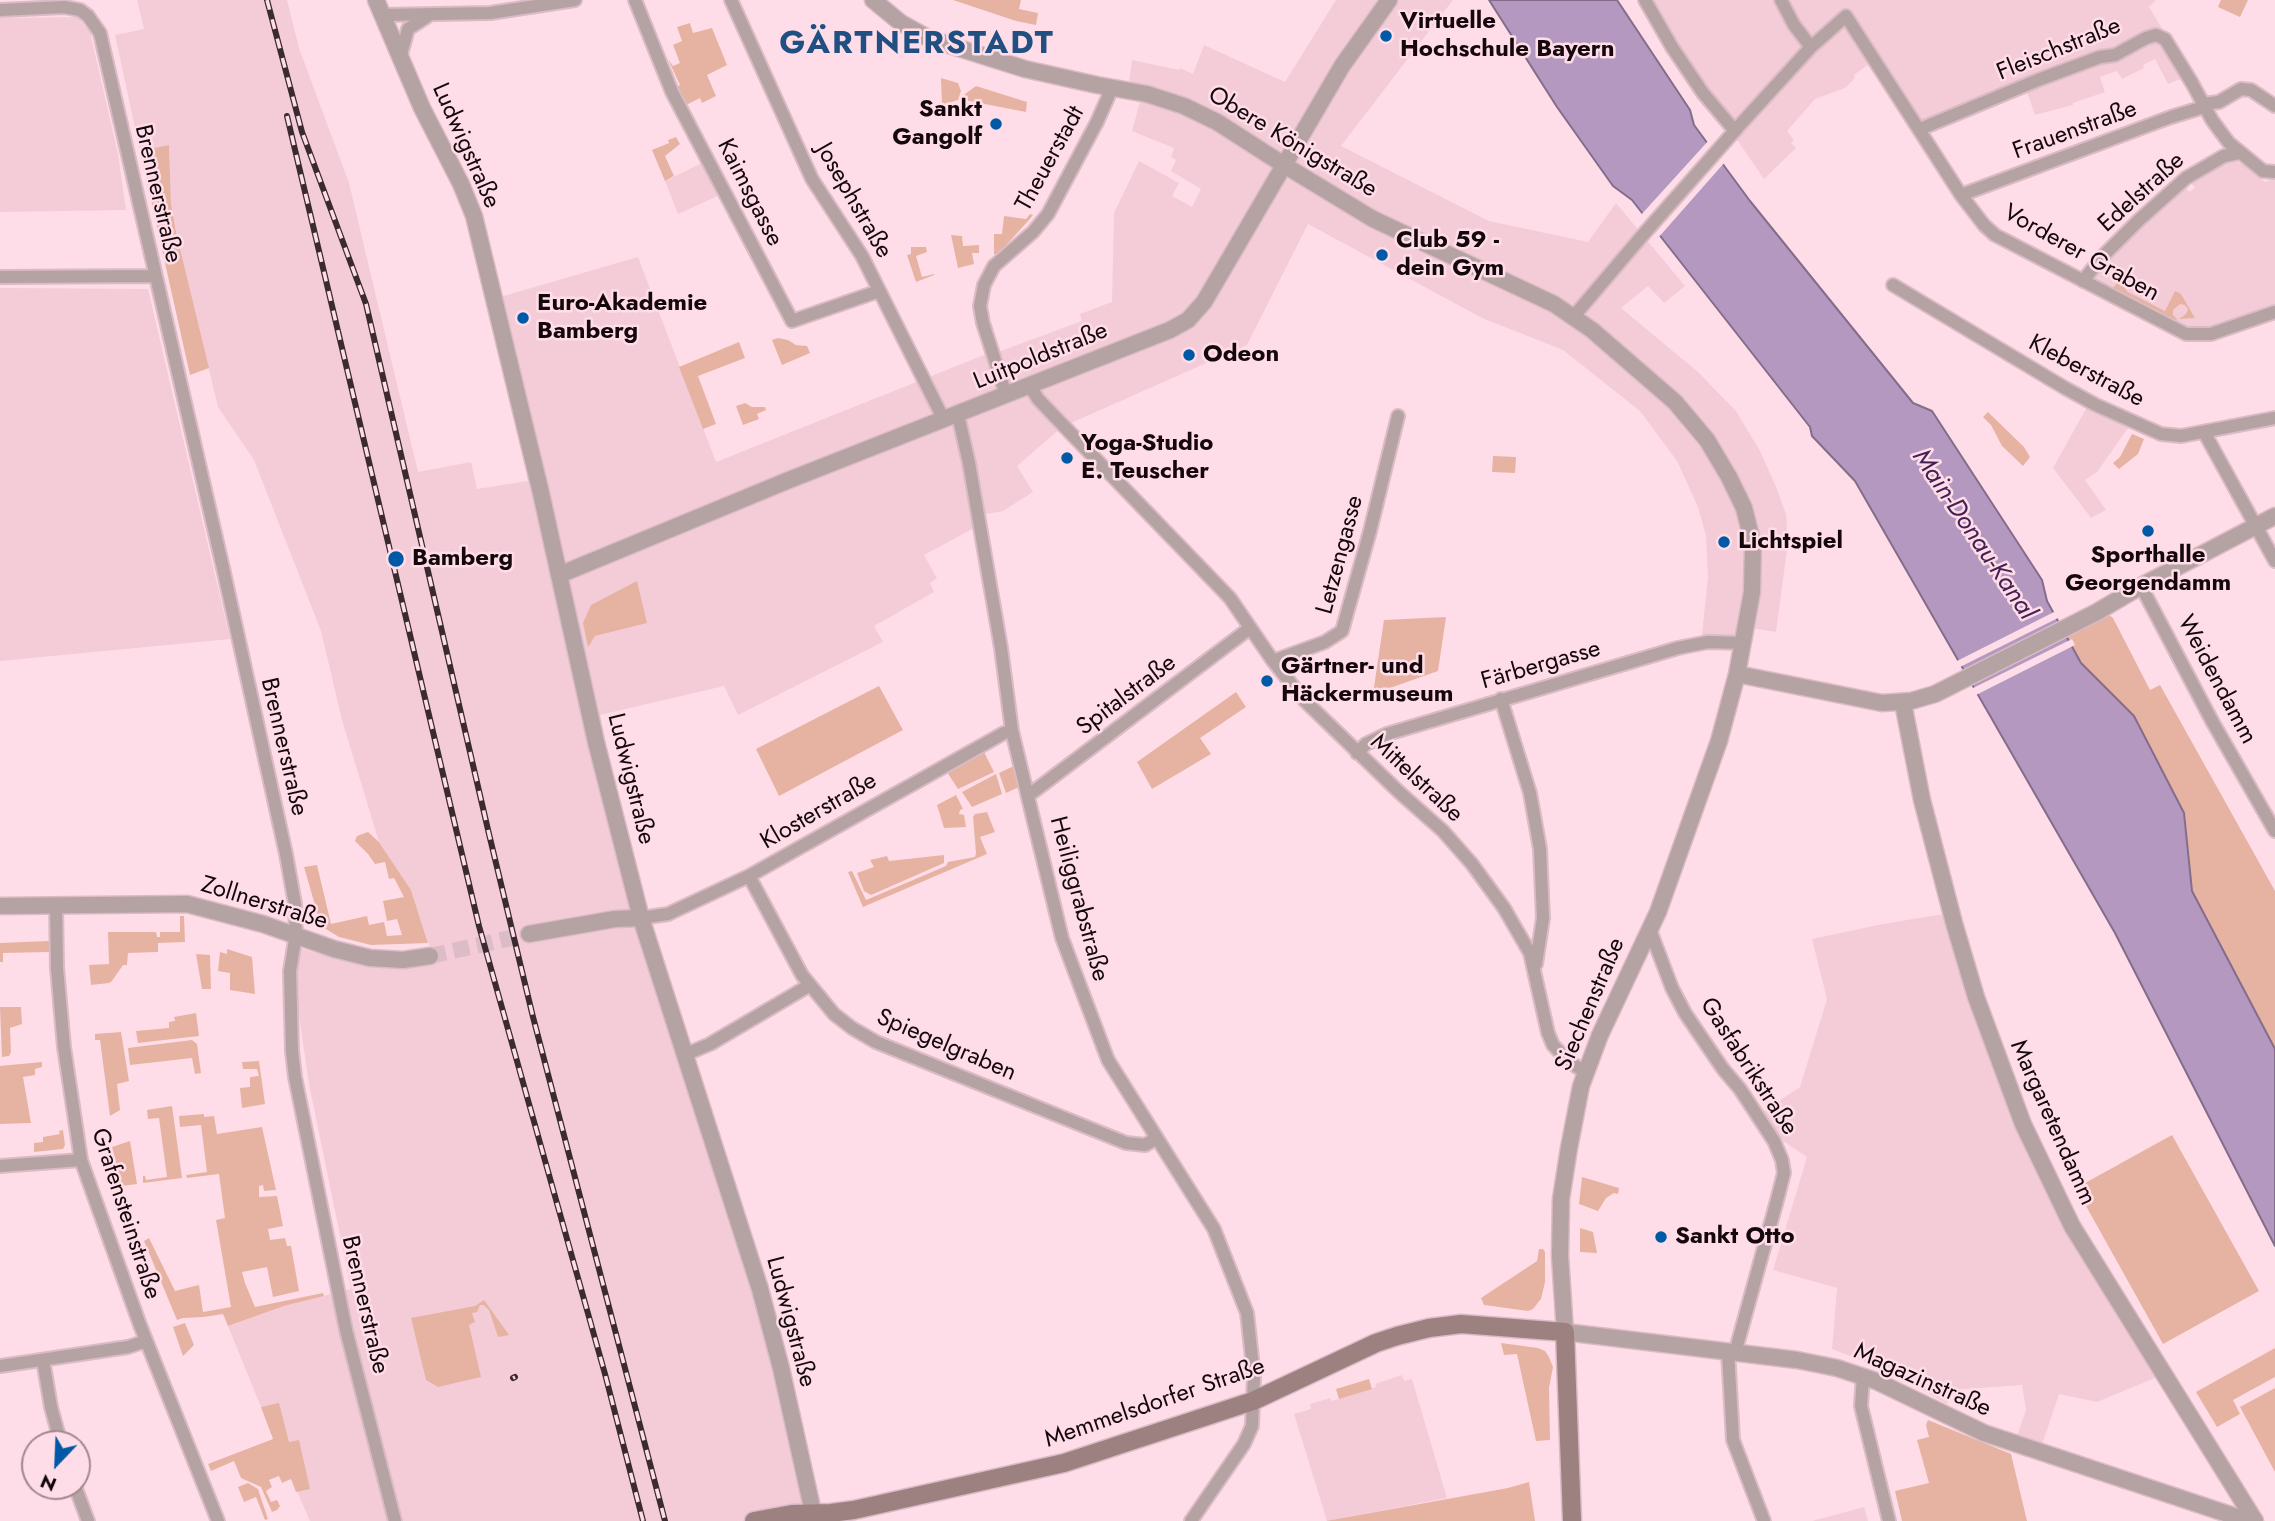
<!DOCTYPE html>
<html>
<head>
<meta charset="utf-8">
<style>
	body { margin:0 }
	#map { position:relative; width:2275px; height:1521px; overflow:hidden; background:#ffdde8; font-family:Jost,sans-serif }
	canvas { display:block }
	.north { position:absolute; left:21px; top:1430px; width:70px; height:70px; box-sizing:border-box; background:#ffdde8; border:2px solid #a18890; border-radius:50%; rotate:203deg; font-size:19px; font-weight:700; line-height:28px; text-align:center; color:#15080d }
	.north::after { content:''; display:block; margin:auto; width:24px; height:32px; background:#0059a6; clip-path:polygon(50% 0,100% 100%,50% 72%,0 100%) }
</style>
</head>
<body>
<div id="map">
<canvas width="2275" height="1521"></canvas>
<div class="north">N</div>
</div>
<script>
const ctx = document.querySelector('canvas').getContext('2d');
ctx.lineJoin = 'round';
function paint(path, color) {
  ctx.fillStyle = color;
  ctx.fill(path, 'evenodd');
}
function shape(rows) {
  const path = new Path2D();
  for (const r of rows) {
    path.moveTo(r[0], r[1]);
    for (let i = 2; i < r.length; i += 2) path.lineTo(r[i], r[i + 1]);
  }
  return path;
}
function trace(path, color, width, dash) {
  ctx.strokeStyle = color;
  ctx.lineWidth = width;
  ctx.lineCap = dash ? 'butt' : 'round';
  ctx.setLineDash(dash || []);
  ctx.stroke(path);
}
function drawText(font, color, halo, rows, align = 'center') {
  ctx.font = font + ' Jost,sans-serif';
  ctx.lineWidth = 5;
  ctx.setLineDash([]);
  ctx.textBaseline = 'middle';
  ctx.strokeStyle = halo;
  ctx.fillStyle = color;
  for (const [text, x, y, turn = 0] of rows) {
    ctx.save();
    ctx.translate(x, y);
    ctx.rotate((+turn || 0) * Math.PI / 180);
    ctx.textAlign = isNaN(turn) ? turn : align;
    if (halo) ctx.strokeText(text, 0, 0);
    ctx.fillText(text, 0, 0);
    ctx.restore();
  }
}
paint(shape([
	[137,0,287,0,299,48,349,183,418,472,471,462,477,489,528,481,500,297,638,257,716,462,989,353,990,355,1082,321,1080,314,1112,302,1114,213,1139,161,1179,183,1172,196,1192,207,1201,189,1171,171,1176,160,1171,157,1174,148,1132,131,1142,95,1128,90,1132,60,1179,70,1180,68,1193,74,1204,45,1285,82,1336,0,1453,0,1341,146,1489,221,1588,242,1616,203,1685,286,1664,303,1648,286,1621,308,1698,372,1736,411,1760,451,1777,489,1786,514,1788,542,1776,632,1740,626,1737,644,1701,644,1708,577,1706,536,1698,507,1677,461,1640,411,1563,350,1482,318,1308,224,1247,345,1062,427,1017,466,1033,492,1003,511,976,516,978,526,924,555,937,578,930,583,934,592,874,626,883,642,738,715,724,686,600,715,644,919,822,1521,310,1521,274,1439,228,1326,284,1306,351,1289,309,1084,294,981,295,947,338,959,373,965,434,960,411,890,379,842,342,720,321,631,254,460,218,407,176,232,171,203,169,146,140,151,115,35,144,29],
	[1640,0,2156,0,2149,7,2190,75,2168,84,2155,59,2143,65,2144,68,2122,79,2117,71,2100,77,2105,92,2073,103,2073,105,2035,115,2023,81,1918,124,1876,59,1854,75,1855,78,1845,88,1815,99,1787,131,1794,140,1791,143,1796,148,1764,179],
	[77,17,90,32,118,154,126,210,0,212,0,18],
	[2232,160,2246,165,2265,182,2275,178,2275,310,2198,331,2173,324,2090,279,2097,269,2184,184,2189,192,2195,188,2192,184,2200,177],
	[704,162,720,195,678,214,665,181],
	[0,288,148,289,230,639,0,661],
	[2087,407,2128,428,2097,472,2085,480,2106,510,2091,518,2053,468],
	[1944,914,1985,1037,2157,1377,2097,1402,2059,1394,2042,1445,2017,1436,2026,1410,2022,1385,1952,1390,1947,1404,1888,1371,1832,1349,1837,1288,1773,1270,1807,1157,1777,1137,1761,1113,1800,1087,1827,999,1812,939,1883,924],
	[1402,1375,1404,1381,1412,1379,1447,1498,1327,1521,1294,1414,1311,1409,1310,1404,1330,1398,1332,1401,1376,1387,1375,1384],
	[1864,1507,1868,1521,1812,1521,1853,1510]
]), '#f3ccd8');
paint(shape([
	[953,0,1021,0,1019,9,1038,13,1036,25,1016,21],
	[2221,0,2248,0,2240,17,2218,7],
	[690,23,693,33,712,28,727,65,707,75,716,96,702,103,700,98,682,107,673,89,680,85,668,59,673,66,680,63,673,45,682,41,677,27],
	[941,78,958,83,961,91,958,100,942,105],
	[976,86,1027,102,1026,112,964,100,961,102,965,94],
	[676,137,680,144,665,156,674,176,665,181,652,150,669,143,668,140],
	[169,145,171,203,176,232,209,368,190,375,140,151],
	[1030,214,1033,215,1029,220,998,254,994,254,994,234,1002,234,1004,216,1026,219],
	[951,235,962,236,963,246,979,245,979,253,972,253,974,264,958,268],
	[911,247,926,247,927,252,916,256,922,277,934,274,934,275,916,282,907,255,911,254],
	[2118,281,2128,292,2165,311,2175,291,2181,294,2195,318,2179,319,2186,314,2188,309,2185,305,2180,304,2173,310,2173,315,2177,319,2173,324,2111,291],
	[778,338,788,340,796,345,807,346,810,353,782,365,772,340],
	[739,342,745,358,698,376,716,424,703,429,679,367],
	[745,403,752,407,765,407,766,410,757,414,759,419,743,425,736,406],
	[1988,412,2024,447,2030,457,2023,466,2002,446,1991,425,1983,417],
	[2132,434,2144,439,2138,454,2119,469,2113,463,2120,457],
	[1493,456,1516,457,1515,473,1492,472],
	[637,581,647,623,595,636,588,647,583,623,591,605],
	[2099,607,2113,618,2150,690,2160,685,2275,891,2275,1049,2192,891,2185,816,2181,806,2134,716,2081,663,2061,628],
	[1446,617,1438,671,1373,694,1384,620],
	[879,686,903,730,779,796,756,749],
	[1236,692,1246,707,1200,738,1211,754,1152,789,1137,762],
	[984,752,994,772,958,789,947,772],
	[1016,765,1021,786,1006,793,999,773],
	[996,774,1002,794,972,807,962,792],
	[956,795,963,809,960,810,959,814,964,815,966,827,944,828,937,805],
	[987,812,995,832,980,837,987,854,863,907,848,872,852,871,866,900,946,866,948,862,975,857,976,853,973,817,975,814],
	[368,832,379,842,411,890,428,943,371,945,339,937,321,926,304,867,317,865,331,924,367,916,369,925,384,922,387,936,402,935,397,919,387,921,383,901,404,897,394,878,389,879,385,862,375,864,368,854,355,841,357,836],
	[944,855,944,863,871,895,864,891,857,873,874,867,870,860,887,856,889,861],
	[180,916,184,916,185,942,158,943,158,952,128,953,127,965,123,965,112,981,109,983,91,985,89,965,109,964,108,932,156,932,157,937,160,937,160,932,180,932],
	[49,941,49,952,3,953,3,962,0,962,0,943],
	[227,949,252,957,255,994,230,990,230,973,218,971,220,952,227,954],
	[196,954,210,955,211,989,202,989],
	[0,1007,21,1007,22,1024,10,1028,11,1052,9,1056,2,1057],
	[196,1013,199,1036,138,1043,136,1031,169,1028,169,1022,175,1021,174,1017],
	[121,1032,129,1081,117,1084,120,1110,110,1116,100,1040,95,1040,95,1034],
	[192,1040,197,1044,201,1073,195,1074,192,1058,130,1065,128,1048],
	[259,1061,265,1104,242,1108,240,1088,250,1087,250,1077,259,1076,257,1069,243,1069,242,1062],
	[42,1062,42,1067,35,1069,35,1075,23,1077,31,1123,0,1124,0,1066],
	[172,1106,182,1178,143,1183,143,1176,145,1176,146,1180,167,1177,159,1118,148,1119,147,1110],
	[204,1114,204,1117,214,1116,217,1134,262,1127,276,1190,264,1191,263,1185,259,1186,259,1197,277,1196,283,1226,268,1229,270,1240,285,1238,287,1246,291,1246,299,1291,273,1297,267,1267,242,1272,245,1283,255,1307,323,1293,324,1296,284,1306,228,1326,223,1314,204,1317,183,1318,177,1320,144,1241,149,1238,175,1291,199,1285,203,1312,231,1307,216,1220,225,1218,219,1174,187,1178,186,1175,207,1172,201,1125,180,1127,179,1116],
	[63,1130,65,1145,63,1149,34,1152,34,1143,43,1142,43,1137,60,1134,59,1131],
	[2172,1135,2259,1291,2163,1344,2076,1188],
	[130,1141,137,1184,122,1186,112,1147],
	[1582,1177,1619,1188,1618,1194,1614,1193,1606,1198,1598,1211,1579,1204],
	[1580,1228,1593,1232,1597,1253,1580,1252],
	[1539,1249,1543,1249,1545,1252,1545,1282,1541,1299,1533,1309,1528,1311,1484,1305,1481,1298,1537,1261],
	[484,1300,509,1335,498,1337,489,1310,484,1305,480,1305,477,1312,472,1313,475,1322,469,1325,481,1377,438,1387,426,1380,411,1318,475,1306],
	[185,1323,194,1345,183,1356,173,1327],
	[1501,1343,1538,1348,1545,1351,1549,1357,1553,1367,1549,1388,1550,1440,1536,1441,1517,1354,1504,1355],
	[2275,1348,2275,1377,2233,1400,2240,1414,2217,1427,2196,1392],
	[1369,1379,1372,1389,1339,1399,1336,1389],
	[2275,1388,2275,1472,2240,1407],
	[279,1403,289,1442,299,1440,310,1489,296,1492,291,1479,282,1483,279,1476,269,1480,272,1487,266,1491,271,1502,277,1500,280,1506,277,1510,272,1512,261,1487,241,1478,234,1461,211,1471,208,1464,273,1439,261,1407],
	[1928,1420,2011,1454,2027,1521,1902,1521,1895,1491,1929,1483,1917,1440,1929,1437,1926,1425],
	[1529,1482,1535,1521,1326,1521,1508,1488],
	[248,1483,258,1489,268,1519,265,1520,256,1497,244,1502,238,1487]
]), '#e6b3a2');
const water = shape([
	[1489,0,1617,0,1690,110,1694,125,1750,201,1913,403,1932,411,2042,580,2047,601,2081,663,2134,716,2184,813,2192,891,2275,1049,2275,1246,2115,933,1855,481,1812,436,1810,427,1632,200,1613,186,1557,107,1489,0]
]);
paint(water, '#b498c0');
trace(water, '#846d8a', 2);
paint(shape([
	[1709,140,1725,162,1658,238,1640,216],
	[2056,611,2060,617,1958,668,1955,662],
	[2072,639,2075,645,1974,696,1971,689]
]), '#ffdde8');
trace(shape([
	[430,956,529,934]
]), '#dcbdc7', 16, [16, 8]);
const minor = shape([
	[635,0,672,92,792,321,879,291],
	[731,0,812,179,862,256,944,420],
	[1645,0,1672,47,1703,93,1735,131],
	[1781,0,1794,25,1811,47],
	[0,10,64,7,80,10,88,16,100,33,223,568,286,854,295,904,296,934,290,971,292,1051,295,1077,346,1330,395,1521],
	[382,15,490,13,575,0],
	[400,58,408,29,428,16],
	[2203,104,2219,102,2241,89,2251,90,2275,106],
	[1920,129,2038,80,2100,57,2115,55,2146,38,2156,35,2165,39,2192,83,2212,120,2229,143,2263,171,2275,172],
	[1961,195,2171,117,2204,107],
	[0,277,154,276],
	[2083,281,2101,258,2138,221,2186,178,2224,156,2239,153],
	[1893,285,2065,388,2096,405,2161,434,2181,436,2275,418],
	[1574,316,1642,236,1739,126,1811,47,1846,16,1961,195,1984,225,1995,235,2186,334,2211,334,2275,312],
	[1030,386,1038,399,1059,421,1230,598,1273,661,1305,701,1399,792,1443,831,1472,864,1504,908,1530,953,1548,1033,1553,1045,1568,1061,1585,1072],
	[1006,395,983,323,980,306,984,285,994,266,1033,232,1048,214,1097,122,1112,88],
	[958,415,969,463,1001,648,1012,731,1062,938,1108,1060,1214,1229,1247,1313,1254,1376,1252,1426,1244,1444,1191,1521],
	[2204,432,2275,561],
	[2141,586,2212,721,2275,831],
	[1273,661,1325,642,1342,631,1370,531,1398,416],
	[1501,699,1530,793,1540,849,1543,918,1536,964],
	[1357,753,1366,744,1387,734,1678,648,1708,642,1743,643],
	[1029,795,1250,628],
	[749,876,802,975,834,1014,852,1028,876,1042,1126,1143,1145,1145,1157,1138],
	[56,905,57,968,64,1047,81,1160,140,1325,218,1521],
	[641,918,668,914,749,876,1004,733,1012,731],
	[1650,930,1672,988,1685,1013,1723,1069,1740,1089,1774,1141,1782,1160,1784,1173,1776,1204,1735,1353],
	[684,1055,710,1044,810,985],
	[0,1166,81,1160],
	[1728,1352,1733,1440,1764,1521],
	[43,1360,51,1407,61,1444],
	[0,1366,128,1347,146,1341],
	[1863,1376,1861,1406,1889,1521],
	[75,1486,88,1521]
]);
const tertiary = shape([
	[376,0,422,108,461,184,474,216,541,493,596,742,641,918,760,1289,781,1368,815,1521],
	[873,0,901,23,930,39,1025,69,1097,85,1147,94,1184,106,1217,122,1284,165,1373,219,1554,304,1592,330,1675,402,1707,440,1729,477,1744,508,1753,544,1752,592,1737,674,1719,741,1658,912,1600,1035,1581,1086,1569,1148,1561,1199,1560,1256,1565,1332,1797,1360,1837,1368,1876,1381,1984,1433,2249,1521],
	[559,575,789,480,1170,330,1188,320,1204,302,1221,273,1342,66,1389,0],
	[1737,674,1882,703,1911,701,1935,694,2097,612,2141,586,2275,516],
	[1903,703,1922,800,1954,923,1976,997,2023,1124,2072,1226,2255,1521],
	[0,906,187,904,263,924,334,949,370,958,403,960,430,956],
	[529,934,615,919,641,918]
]);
const secondary = shape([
	[754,1521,792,1514,831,1513,854,1510,1064,1463,1253,1401,1376,1343,1397,1336,1429,1328,1461,1324,1565,1332,1572,1521]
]);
trace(minor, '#dabbc5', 16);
trace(tertiary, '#dabbc5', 19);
trace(secondary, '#dabbc5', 21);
trace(minor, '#b5a2a2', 12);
trace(tertiary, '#b5a2a2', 16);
trace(secondary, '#9c8180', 18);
const rail = shape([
	[267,0,302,132,366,304,489,834,533,1017,665,1521],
	[287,116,479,926,605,1374,643,1521],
	[513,1378,515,1377]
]);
trace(rail, '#3b2b31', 6);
trace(rail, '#ffdde8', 3.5, [10]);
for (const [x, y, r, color] of [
	[1386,36,7,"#0059a6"],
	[996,124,7,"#0059a6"],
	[1382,255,7,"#0059a6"],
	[523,318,7,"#0059a6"],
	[1189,355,7,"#0059a6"],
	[1067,458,7,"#0059a6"],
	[2148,531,7,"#0059a6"],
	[1724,542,7,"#0059a6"],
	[396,559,9,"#0059a6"],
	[1267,681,7,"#0059a6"],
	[1661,1237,7,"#0059a6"]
]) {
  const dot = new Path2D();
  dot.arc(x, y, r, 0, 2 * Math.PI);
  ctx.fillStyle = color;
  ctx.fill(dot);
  trace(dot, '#ffdde8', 2.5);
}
drawText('bold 24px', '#15080d', '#ffdde8', [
	["Virtuelle",1400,22],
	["Hochschule Bayern",1400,50],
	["Sankt",982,110,"right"],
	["Gangolf",982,138,"right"],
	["Club 59 -",1396,241],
	["dein Gym",1396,269],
	["Euro-Akademie",537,304],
	["Bamberg",537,332],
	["Odeon",1203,355],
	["Yoga-Studio",1081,444],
	["E. Teuscher",1081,472],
	["Lichtspiel",1738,542],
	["Sporthalle",2148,556,"center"],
	["Georgendamm",2148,584,"center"],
	["Bamberg",412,559],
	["Gärtner- und",1281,667],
	["Häckermuseum",1281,695],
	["Sankt Otto",1675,1237]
], 'left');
drawText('24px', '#15080d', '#ffdde8', [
	["Fleischstraße",2059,50,-22],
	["Frauenstraße",2075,131,-20],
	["Obere Königstraße",1292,143,31],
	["Ludwigstraße",465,146,66],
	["Theuerstadt",1051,159,-61],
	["Kaimsgasse",749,193,63],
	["Edelstraße",2142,193,-42],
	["Brennerstraße",157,194,77],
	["Josephstraße",853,201,60],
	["Vorderer Graben",2081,254,29],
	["Luitpoldstraße",1041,357,-22],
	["Kleberstraße",2086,372,28],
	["Letzengasse",1341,555,-75],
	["Färbergasse",1541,666,-16],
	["Weidendamm",2216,680,62],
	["Spitalstraße",1127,696,-37],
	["Brennerstraße",283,747,77],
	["Ludwigstraße",630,779,76],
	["Mittelstraße",1416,779,43],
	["Klosterstraße",819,812,-30],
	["Heiliggrabstraße",1078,899,75],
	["Zollnerstraße",264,904,17],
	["Siechenstraße",1591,1005,-67],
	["Spiegelgraben",946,1046,23],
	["Gasfabrikstraße",1748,1067,57],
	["Margaretendamm",2052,1123,66],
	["Grafensteinstraße",125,1214,72],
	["Brennerstraße",364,1305,77],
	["Ludwigstraße",790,1322,75],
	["Magazinstraße",1922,1381,24],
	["Memmelsdorfer Straße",1155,1404,-19]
]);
drawText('italic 26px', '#452053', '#ffdde8', [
	["Main-Donau-Kanal",1973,535,56]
]);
ctx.letterSpacing = '2px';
drawText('bold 32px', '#204f82', '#ffdde8', [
	["GÄRTNERSTADT",917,45]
]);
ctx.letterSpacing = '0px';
</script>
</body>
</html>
